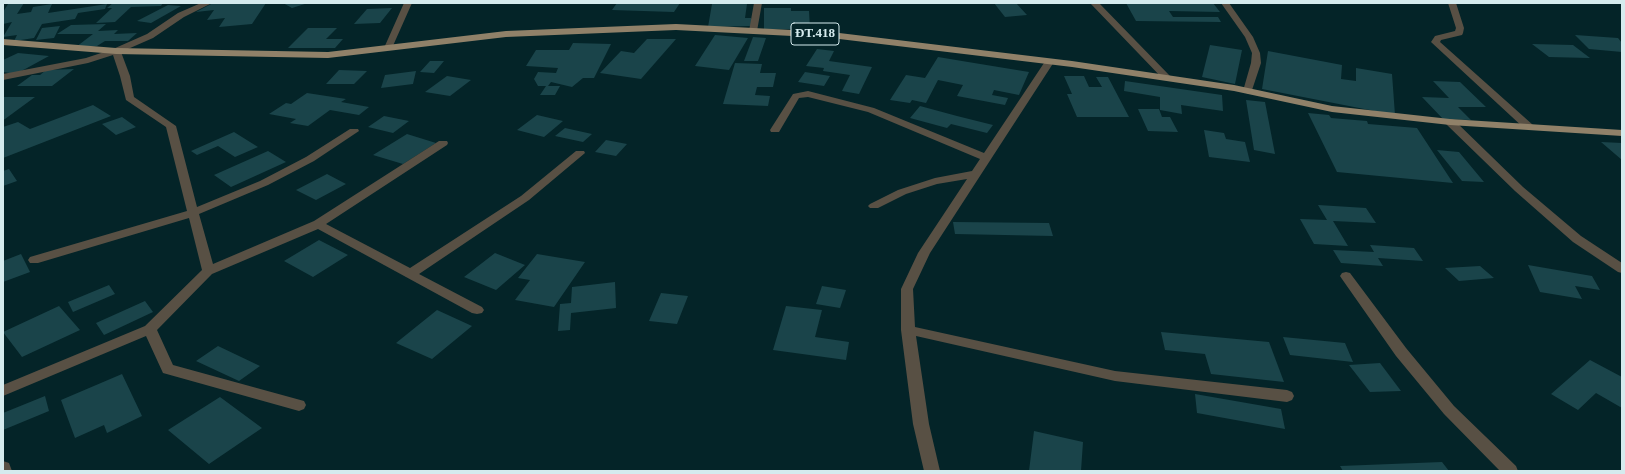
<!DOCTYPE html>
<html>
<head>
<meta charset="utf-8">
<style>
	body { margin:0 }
	#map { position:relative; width:1625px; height:474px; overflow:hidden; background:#042428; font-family:Georgia,serif }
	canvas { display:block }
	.frame { position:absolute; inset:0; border:4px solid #d5ebee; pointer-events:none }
</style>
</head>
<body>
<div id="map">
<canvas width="1625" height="474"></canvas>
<div class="frame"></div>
</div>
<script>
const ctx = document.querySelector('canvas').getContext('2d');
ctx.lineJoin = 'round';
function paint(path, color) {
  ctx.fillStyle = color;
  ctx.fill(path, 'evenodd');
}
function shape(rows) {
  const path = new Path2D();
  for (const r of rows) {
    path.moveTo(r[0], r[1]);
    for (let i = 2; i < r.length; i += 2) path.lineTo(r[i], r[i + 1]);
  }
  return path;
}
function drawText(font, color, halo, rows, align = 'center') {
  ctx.font = font + ' Georgia,serif';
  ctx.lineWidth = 3;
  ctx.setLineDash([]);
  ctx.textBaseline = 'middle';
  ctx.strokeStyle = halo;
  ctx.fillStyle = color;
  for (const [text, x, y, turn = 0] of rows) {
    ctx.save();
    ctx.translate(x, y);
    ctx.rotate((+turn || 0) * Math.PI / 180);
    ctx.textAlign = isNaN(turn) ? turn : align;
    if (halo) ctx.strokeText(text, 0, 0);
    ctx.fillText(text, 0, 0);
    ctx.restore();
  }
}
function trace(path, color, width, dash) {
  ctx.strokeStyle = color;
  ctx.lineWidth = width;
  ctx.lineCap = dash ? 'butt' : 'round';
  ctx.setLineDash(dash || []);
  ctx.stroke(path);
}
paint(shape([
	[24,3,17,14,31,12,33,7,52,4,48,13,107,4,105,9,78,13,75,19,42,24,34,38,14,41,17,35,3,37,12,22,3,24,3,12,8,4],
	[113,3,163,3,161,6,131,7,115,22,96,23,112,8,107,8],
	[213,3,266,3,252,24,219,27,225,18,207,20,214,10,196,12],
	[283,3,308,3,292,8],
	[617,3,680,3,674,12,612,10],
	[994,3,1016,3,1027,15,1005,17],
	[1126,3,1213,3,1220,12,1169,11,1173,17,1218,17,1221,22,1136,21],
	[712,4,747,4,745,18,751,18,751,26,708,27],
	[168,5,181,6,151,23,137,21],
	[392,8,380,23,354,24,367,9],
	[764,8,791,8,791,11,809,11,810,29,764,29],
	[106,24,98,31,118,30,114,34,137,33,128,41,105,41,97,46,76,47,93,34,57,34,71,25],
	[60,26,54,38,36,40,42,28],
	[308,28,337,28,326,39,343,39,335,48,288,48],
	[715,35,748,38,729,70,695,66],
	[1575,35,1618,38,1622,43,1622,52,1589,49],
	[753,37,766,38,758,61,744,61],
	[647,39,676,39,641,79,600,73,621,51,634,53],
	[573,43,611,44,594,78,583,78,572,87,551,82,548,86,560,86,555,95,540,95,546,86,538,86,534,79,538,72,556,73,558,68,526,66,536,50,569,50],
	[1532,44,1573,45,1590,58,1549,57],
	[1210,45,1242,50,1235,84,1202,77],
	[817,49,834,51,829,61,872,67,859,94,842,91,850,75,823,71,824,68,806,66],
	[1268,51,1342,65,1341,79,1356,81,1356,68,1392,74,1395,115,1262,89],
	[18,53,49,56,16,74,3,72,4,64,3,64,3,60],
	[938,57,962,61,1029,72,1019,95,994,90,992,95,1008,98,1005,105,957,96,963,85,938,80,926,103,912,100,910,103,890,100,906,75,925,78],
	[430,61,444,61,434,73,420,72],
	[735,63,762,64,760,73,776,73,773,87,757,87,755,95,770,96,768,106,723,104],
	[74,69,52,86,17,86,32,75,40,75,46,70],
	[339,70,367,71,354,84,326,84],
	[416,71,413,84,381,88,385,75],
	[805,72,830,76,824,86,798,82],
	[447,76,471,80,450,96,425,92],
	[1064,76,1084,76,1089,87,1102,87,1096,77,1108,77,1129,117,1077,117,1067,94,1072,94],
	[1125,81,1222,95,1223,111,1181,105,1182,114,1160,110,1160,97,1124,91],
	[1433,81,1460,82,1486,107,1458,107,1471,120,1443,119,1422,97,1449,98],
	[307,93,346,99,341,102,369,107,359,115,330,110,308,126,290,123,296,119,269,114,286,103,291,104],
	[3,97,35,97,5,119,3,120],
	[1246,100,1265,102,1275,154,1254,150],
	[93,105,111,116,3,158,3,127,18,122,30,129],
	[920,106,957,116,993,125,987,133,951,124,947,128,910,118],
	[1138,109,1159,109,1162,117,1170,117,1178,132,1148,131],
	[1308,113,1329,115,1331,118,1367,121,1368,124,1417,128,1453,183,1337,172],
	[537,115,563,121,544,137,517,130],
	[384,116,409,121,393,133,368,127],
	[122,117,136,127,116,135,102,124],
	[565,128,592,134,583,142,555,136],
	[1204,130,1224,133,1226,139,1245,142,1250,162,1209,157],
	[234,132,258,147,235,157,218,146,197,155,191,151],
	[407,134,436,143,403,164,373,155],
	[606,140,627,144,616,156,595,152],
	[1601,142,1622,143,1622,160],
	[1437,150,1459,152,1484,182,1462,181],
	[268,151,286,162,231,187,214,175],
	[9,169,17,181,3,186,3,171],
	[327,174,346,184,316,200,296,190],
	[1318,205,1366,208,1376,223,1333,221,1348,246,1314,244,1300,219,1327,220],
	[953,222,1049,223,1053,236,955,234],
	[319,240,348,255,313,277,284,261],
	[1370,245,1414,248,1423,261,1378,258,1383,266,1341,263,1333,250,1374,252],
	[495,253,525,265,496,290,464,277],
	[21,254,30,272,3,282,3,261],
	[537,254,585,262,554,307,515,300,530,280,518,278],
	[1528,265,1592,276,1600,290,1575,286,1582,299,1540,292],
	[1480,266,1494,278,1459,281,1445,268],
	[615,282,616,308,571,313,570,330,558,331,560,304,571,303,572,287],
	[109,285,115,294,73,312,68,302],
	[822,286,846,290,840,308,816,304],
	[661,293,688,296,677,324,649,321],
	[145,301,153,312,104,335,96,323],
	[59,306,80,330,22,357,3,332],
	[786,306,822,310,815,337,849,342,846,360,773,350],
	[437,310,472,326,432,359,396,343],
	[1161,332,1269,342,1284,382,1211,374,1205,354,1165,350],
	[1283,337,1345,343,1353,362,1290,355],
	[218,346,260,366,239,381,196,361],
	[1590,360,1622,377,1622,408,1596,393,1578,410,1551,394],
	[1380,363,1401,391,1370,392,1349,365],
	[122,374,142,416,107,433,104,425,75,438,61,400],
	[1195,394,1281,409,1285,429,1197,413],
	[45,396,49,411,3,430,3,413],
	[220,397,262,428,209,464,168,430],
	[1034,431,1083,442,1081,471,1029,471],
	[1442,462,1449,471,1343,471,1340,466]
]), '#1a444a');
paint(shape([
	[201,3,212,3,184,17,153,38,121,52,130,76,134,97,176,126,197,207,260,181,306,157,350,129,358,129,359,131,314,161,268,185,199,214,213,264,314,221,439,141,447,141,448,143,447,145,326,224,410,268,521,196,576,151,584,151,585,153,529,200,419,274,482,307,484,310,482,313,477,314,472,313,318,229,212,274,157,330,173,365,304,401,306,405,304,409,299,411,163,373,146,336,3,396,3,385,145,326,202,270,189,218,38,263,30,263,28,260,30,257,187,211,166,127,126,100,120,76,113,55,88,63,3,80,3,74,86,58,113,49,147,34,178,13,201,3],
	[404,3,412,3,392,48,391,50,385,50,384,48,404,3],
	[754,3,762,3,757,31,753,34,749,31,754,3],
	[1090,3,1099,3,1170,76,1172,78,1170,80,1164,80,1090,3],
	[1221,3,1229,3,1253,37,1260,53,1261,63,1251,93,1248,94,1243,91,1251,63,1252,53,1245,37,1221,3],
	[1448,3,1456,3,1464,28,1463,33,1462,35,1441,40,1440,42,1533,125,1534,127,1533,129,1525,129,1431,42,1435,36,1455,31,1456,28,1448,3],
	[1049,59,1054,62,930,253,913,289,915,327,1115,371,1287,390,1292,392,1294,396,1292,400,1287,402,1115,381,916,336,929,424,940,471,924,471,913,424,901,330,901,289,918,253,967,179,937,184,906,194,878,208,870,208,868,206,870,204,898,190,935,178,972,171,980,159,868,112,808,97,799,98,779,132,771,132,770,130,793,94,808,91,874,108,984,153,1046,60,1049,59],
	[1450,119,1454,120,1523,187,1581,236,1622,263,1622,273,1618,272,1573,242,1515,191,1446,124,1445,122,1446,120,1450,119],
	[1346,272,1350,273,1406,348,1454,406,1516,466,1518,471,1500,471,1444,414,1396,356,1342,279,1340,276,1342,273,1346,272],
	[3,461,9,463,12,471,3,471,3,461]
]), '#585044');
paint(shape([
	[676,24,831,32,1072,61,1234,85,1332,106,1450,119,1622,130,1622,136,1450,125,1332,112,1234,91,1072,67,831,38,676,30,506,37,328,58,116,54,3,45,3,39,116,48,328,52,506,31,676,24]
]), '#908169');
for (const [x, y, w] of [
	[815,34,48]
]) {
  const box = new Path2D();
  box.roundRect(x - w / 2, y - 11, w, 22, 3);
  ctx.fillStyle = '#042428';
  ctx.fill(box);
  trace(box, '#d5ebee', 1);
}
drawText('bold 13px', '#d5ebee', null, [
	["ĐT.418",815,34]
]);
</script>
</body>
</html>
